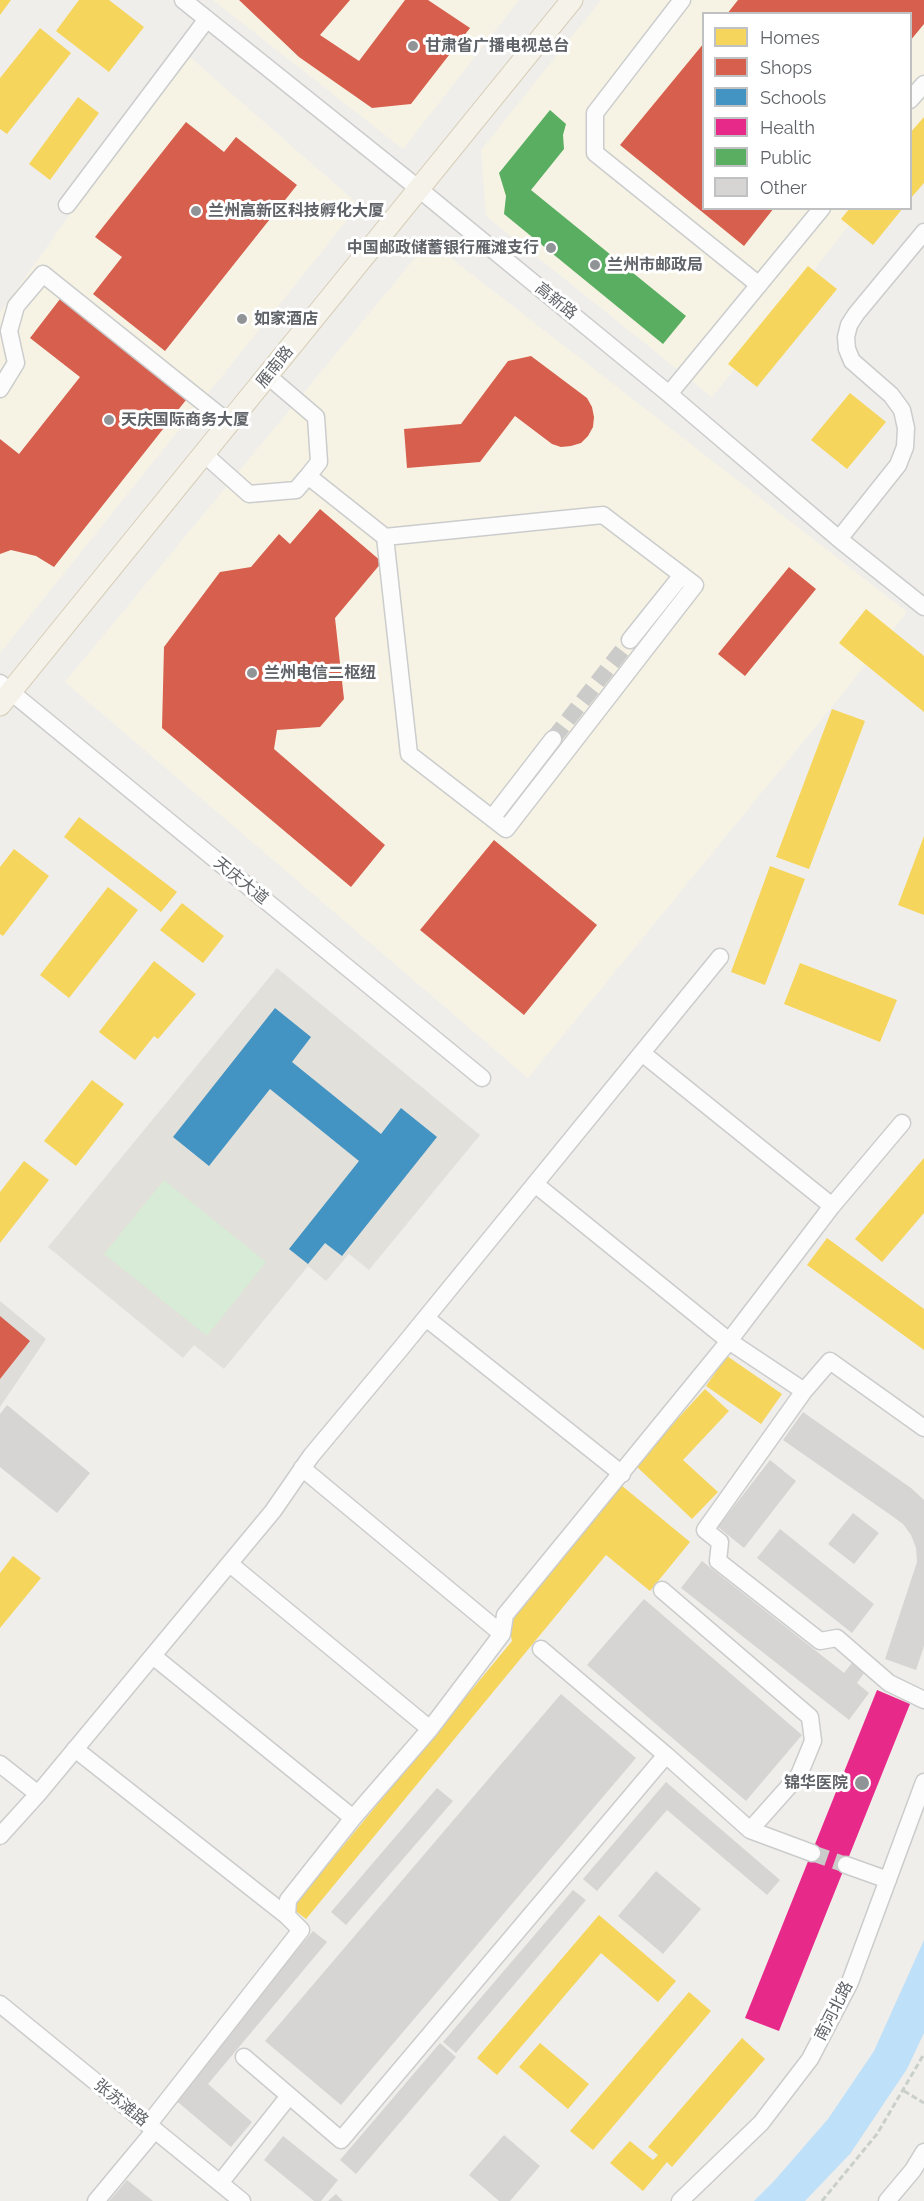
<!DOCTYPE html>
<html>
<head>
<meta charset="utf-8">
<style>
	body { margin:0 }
	#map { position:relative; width:924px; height:2201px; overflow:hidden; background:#efeeea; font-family:Raleway,sans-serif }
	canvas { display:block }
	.legend { position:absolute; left:702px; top:12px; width:210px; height:198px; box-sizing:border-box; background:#fff; border:2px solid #bfc1c3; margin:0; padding:8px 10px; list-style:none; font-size:18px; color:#5f6368 }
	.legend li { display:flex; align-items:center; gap:12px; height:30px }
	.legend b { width:30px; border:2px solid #bfc1c3 }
</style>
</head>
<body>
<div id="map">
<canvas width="924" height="2201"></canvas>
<ul class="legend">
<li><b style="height:16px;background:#f6d55c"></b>Homes</li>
<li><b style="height:16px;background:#d6604d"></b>Shops</li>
<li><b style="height:16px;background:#4393c3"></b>Schools</li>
<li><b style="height:16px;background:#e7298a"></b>Health</li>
<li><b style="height:16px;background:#5aae61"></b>Public</li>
<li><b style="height:16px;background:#d6d5d3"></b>Other</li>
</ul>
</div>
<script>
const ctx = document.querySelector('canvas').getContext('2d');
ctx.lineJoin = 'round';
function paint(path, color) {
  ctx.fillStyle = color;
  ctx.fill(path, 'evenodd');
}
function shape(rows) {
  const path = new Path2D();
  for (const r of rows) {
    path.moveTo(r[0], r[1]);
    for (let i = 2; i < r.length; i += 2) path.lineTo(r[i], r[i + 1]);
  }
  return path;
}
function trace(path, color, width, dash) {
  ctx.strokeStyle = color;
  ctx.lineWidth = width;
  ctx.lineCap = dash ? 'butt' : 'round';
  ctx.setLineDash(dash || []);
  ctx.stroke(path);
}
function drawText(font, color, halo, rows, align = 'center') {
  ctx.font = font + ' Raleway,"Noto Sans SC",sans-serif';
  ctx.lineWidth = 6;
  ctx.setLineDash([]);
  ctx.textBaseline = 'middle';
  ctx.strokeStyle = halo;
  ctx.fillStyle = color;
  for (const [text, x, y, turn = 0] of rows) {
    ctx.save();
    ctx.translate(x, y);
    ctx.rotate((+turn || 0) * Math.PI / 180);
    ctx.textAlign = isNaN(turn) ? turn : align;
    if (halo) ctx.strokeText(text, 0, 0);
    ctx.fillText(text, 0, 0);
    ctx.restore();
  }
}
paint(shape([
	[213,0,519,0,403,149],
	[601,0,924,0,924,131,911,148,910,14,704,14,704,208,862,209,712,397,486,216,481,150],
	[185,53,359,205,0,653,0,313],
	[429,241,907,612,839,698,528,1078,65,682]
]), '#f7f3e4');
paint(shape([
	[0,1301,46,1339,0,1407]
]), '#dfddda');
paint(shape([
	[277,968,480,1135,369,1270,349,1254,326,1281,308,1266,224,1369,194,1345,183,1358,48,1247]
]), '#e2e0da');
paint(shape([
	[164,1180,266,1262,207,1336,104,1254]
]), '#d8ebd6');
paint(shape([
	[924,1940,924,2033,907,2069,850,2154,805,2201,754,2201,774,2181,828,2119,874,2051]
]), '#bfe0f9');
paint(shape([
	[0,0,11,0,0,15],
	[79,0,109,0,144,27,109,72,56,31],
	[40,28,71,53,7,134,0,129,0,78],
	[78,97,99,113,50,180,29,164],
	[924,117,924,183,910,199,910,133],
	[850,208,903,208,873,245,841,219],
	[808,266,837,289,757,387,728,364],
	[850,393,886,422,847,469,811,440],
	[866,609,924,656,924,712,839,643],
	[832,709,865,721,809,869,776,857],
	[79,817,177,892,161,912,64,837],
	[924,836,924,915,898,905],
	[14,849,49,876,3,936,0,934,0,867],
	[770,866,805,879,765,985,731,972],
	[108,887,138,910,69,998,40,975],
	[182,903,224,936,203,963,160,930],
	[154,961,196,994,158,1039,154,1036,135,1060,99,1032],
	[800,963,897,1000,880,1042,784,1004],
	[92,1080,124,1104,76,1166,44,1141],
	[924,1158,924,1213,882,1262,855,1239],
	[24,1161,49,1180,0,1243,0,1192],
	[827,1238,924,1309,924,1350,807,1265],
	[727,1356,782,1394,761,1424,706,1386],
	[705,1389,729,1411,683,1460,718,1492,692,1519,635,1465],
	[621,1485,690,1542,650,1591,606,1555,306,1919,292,1908,512,1641,508,1622],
	[13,1556,41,1578,0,1628,0,1573],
	[599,1915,676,1981,658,2002,601,1953,497,2075,477,2058],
	[689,1992,711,2011,593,2150,570,2131],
	[742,2038,765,2059,672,2167,667,2162,643,2191,610,2163,630,2141,653,2160,658,2155,648,2147],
	[540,2043,589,2084,568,2109,519,2067]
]), '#f6d55c');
paint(shape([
	[239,0,350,0,320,35,359,61,405,0,428,0,470,28,411,104,372,108,299,57],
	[738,0,924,0,924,24,910,41,910,14,727,14],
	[704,43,704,208,774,208,744,246,620,145],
	[186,122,224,152,236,137,297,185,165,351,93,294,122,257,95,237],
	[60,299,186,400,54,567,36,556,11,550,0,554,0,439,19,454,80,377,30,338],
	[531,356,587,398,592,407,594,417,593,427,588,436,581,443,571,446,561,447,552,444,515,416,480,462,407,468,404,429,461,424,508,361],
	[320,509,382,562,335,618,344,699,320,727,277,730,274,749,385,845,351,887,162,728,164,647,220,572,251,567,279,534,290,544],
	[789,567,816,589,745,676,718,654],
	[494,840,597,925,524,1015,420,930],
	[0,1316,30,1341,0,1379]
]), '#d6604d');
paint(shape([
	[275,1008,311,1037,292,1062,381,1134,401,1108,437,1137,342,1256,325,1243,308,1264,289,1249,359,1161,270,1089,209,1166,173,1137]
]), '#4393c3');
paint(shape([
	[877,1690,910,1704,779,2031,745,2018]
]), '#e7298a');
paint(shape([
	[550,110,566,124,563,135,564,149,531,190,686,316,663,344,504,214,506,196,499,173]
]), '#5aae61');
paint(shape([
	[7,1405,90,1473,57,1513,0,1467,0,1414],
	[803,1412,911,1488,924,1500,924,1646,916,1670,885,1659,917,1562,916,1548,911,1535,903,1524,892,1516,783,1440],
	[770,1460,796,1481,744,1548,718,1527],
	[853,1513,879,1533,854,1564,828,1544],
	[780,1529,874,1604,852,1633,757,1558],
	[702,1561,844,1673,855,1659,867,1669,857,1683,869,1693,849,1720,681,1588],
	[644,1599,802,1735,746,1801,587,1665],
	[561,1694,636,1758,341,2105,265,2041],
	[666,1782,780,1880,767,1895,667,1810,597,1891,583,1879],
	[437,1788,453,1801,346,1925,331,1912],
	[656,1871,701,1909,663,1954,618,1916],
	[573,1890,586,1900,456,2053,443,2042],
	[313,1931,327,1942,208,2084,252,2122,231,2147,173,2098],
	[440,2043,456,2057,356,2174,340,2160],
	[504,2135,540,2166,510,2201,499,2201,469,2175],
	[283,2136,338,2180,321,2201,314,2201,264,2160],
	[127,2180,153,2201,109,2201],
	[336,2194,343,2201,328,2201]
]), '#d6d5d3');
trace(shape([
	[553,739,630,640],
	[812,1853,846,1865]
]), '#cbcbca', 16, [16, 8]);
const minor = shape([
	[183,0,419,189,669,394,839,539,924,607],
	[682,0,595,113,595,153,759,285],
	[910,100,924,84],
	[67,205,207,19],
	[0,389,16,363,9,331,16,306,43,274,229,423],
	[669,394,822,208],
	[204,454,249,494,296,490,308,476,319,462,316,417,268,376],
	[308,476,385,537],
	[603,515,695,585,506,829,409,754,385,537,603,515],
	[839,539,898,465,905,447,906,428,902,410,891,395,852,361,847,349,846,337,849,325,856,314,924,232],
	[630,640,682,575],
	[0,683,482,1078],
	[492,818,553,739],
	[642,1053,832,1206],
	[535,1184,729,1341,832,1206,902,1123],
	[426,1318,622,1474],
	[924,1428,830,1361,804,1391,705,1530,720,1542,718,1561,820,1641,837,1638,889,1683,924,1700],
	[302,1468,502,1634],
	[230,1564,430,1729],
	[662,1590,810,1717,813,1741,799,1775,750,1830],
	[153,1656,353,1818],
	[75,1749,287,1916],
	[666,1755,750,1830,812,1853],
	[0,1764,38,1794],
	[0,1836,38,1794,273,1511,311,1456,402,1347,720,957],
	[846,1865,888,1880],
	[0,2004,242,2201],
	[244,2057,341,2140,666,1755,541,1649],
	[148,2125,301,1930,287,1916,288,1900,353,1818,430,1729,502,1634,505,1615,729,1341,804,1391],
	[220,2183,289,2096],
	[96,2201,155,2130],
	[680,2201,761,2123,810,2059,850,1982,924,1782],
	[887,2201,913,2170,924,2152]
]);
const major = shape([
	[0,705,572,0]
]);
trace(minor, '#cbcccc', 19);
trace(major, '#d7ceb8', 23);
trace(shape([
	[904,2091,924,2103],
	[822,2201,877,2134,924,2054]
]), '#cacfcc', 3, [6, 3]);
trace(minor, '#fdfcfc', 16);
trace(major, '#f4f2e9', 21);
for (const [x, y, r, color] of [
	[413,46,6,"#919496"],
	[196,211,6,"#919496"],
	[551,248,6,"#919496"],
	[595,265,6,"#919496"],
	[242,319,6,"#919496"],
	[109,420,6,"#919496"],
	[252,673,6,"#919496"],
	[862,1783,8,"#919496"]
]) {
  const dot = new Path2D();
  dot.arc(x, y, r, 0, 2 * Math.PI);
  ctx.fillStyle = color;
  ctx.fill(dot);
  trace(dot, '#fff', 2);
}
drawText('bold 16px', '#5f6368', '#fff', [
	["甘肃省广播电视总台",425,46],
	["兰州高新区科技孵化大厦",208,211],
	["中国邮政储蓄银行雁滩支行",539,248,"right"],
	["兰州市邮政局",607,265],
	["如家酒店",254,319],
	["天庆国际商务大厦",121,420],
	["兰州电信二枢纽",264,673],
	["锦华医院",848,1783,"right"]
], 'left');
drawText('16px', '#5f6368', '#fff', [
	["高新路",556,301,39],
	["雁南路",275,367,-51],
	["天庆大道",241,881,39],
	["南河北路",834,2011,-63],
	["张苏滩路",121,2103,39]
]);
</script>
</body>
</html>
